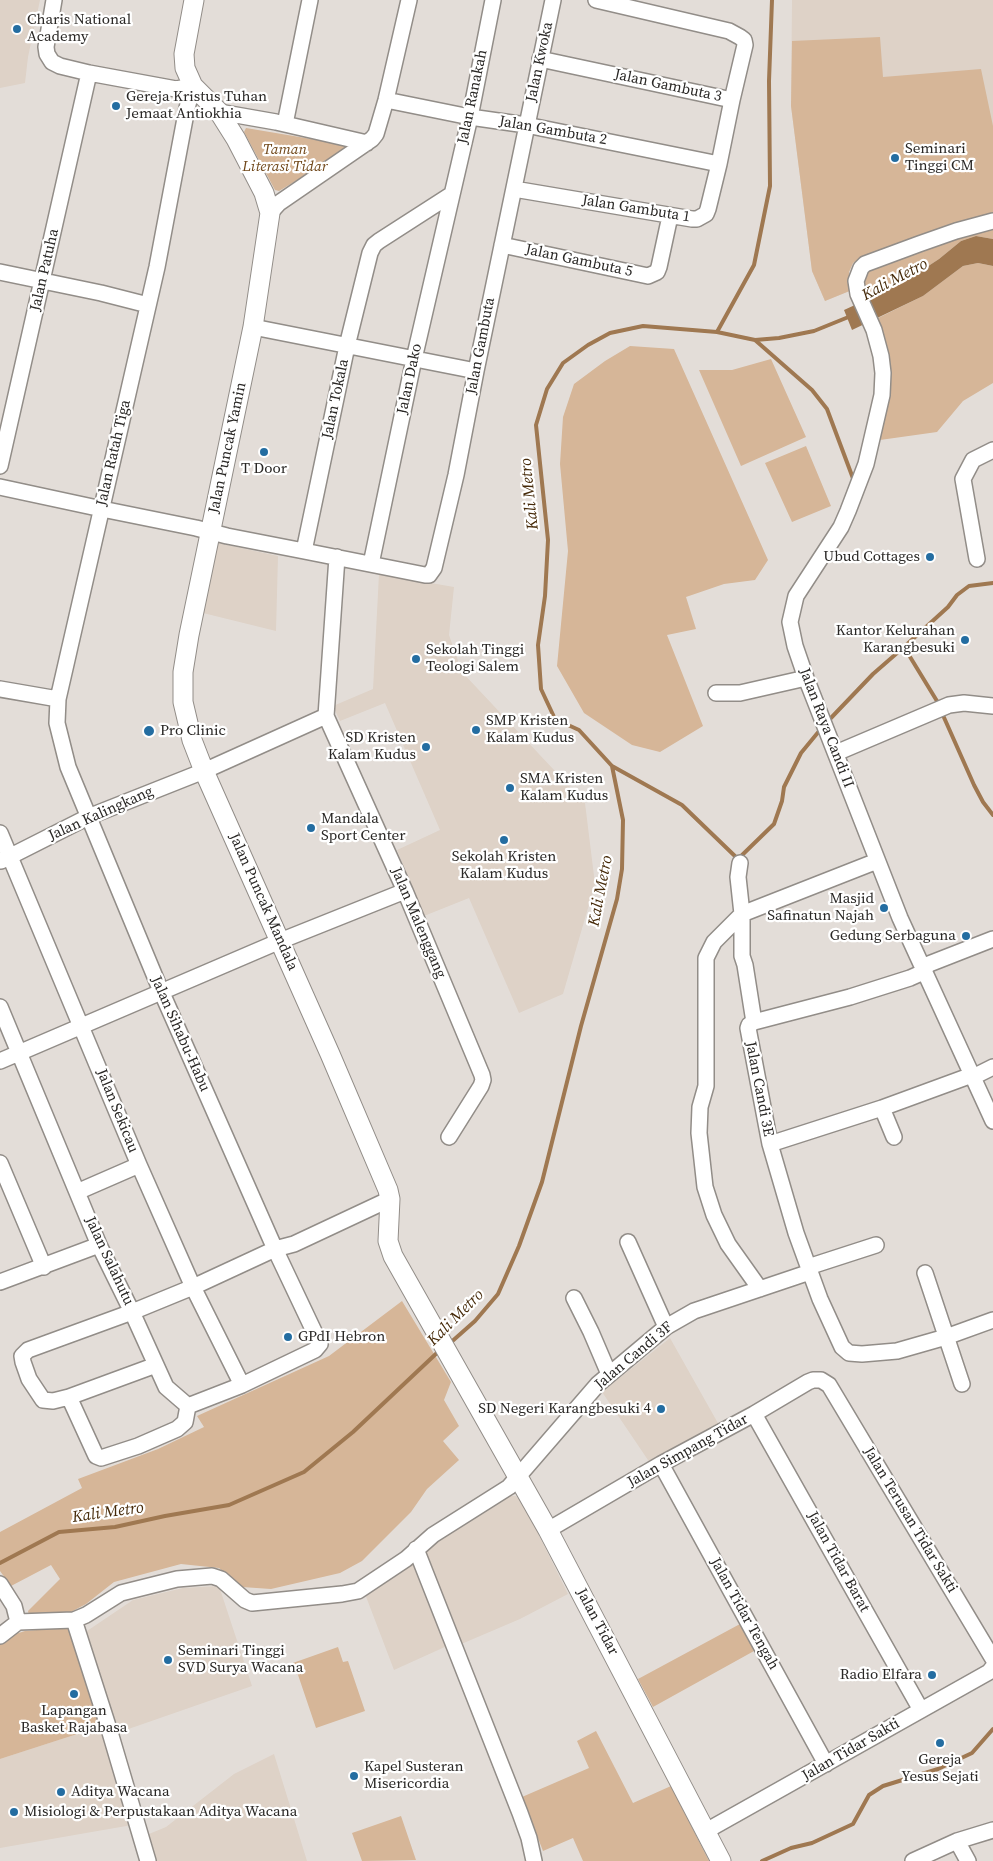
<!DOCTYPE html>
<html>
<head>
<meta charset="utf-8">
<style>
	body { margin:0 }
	canvas { display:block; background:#e3ddd8 }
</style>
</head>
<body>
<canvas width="993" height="1861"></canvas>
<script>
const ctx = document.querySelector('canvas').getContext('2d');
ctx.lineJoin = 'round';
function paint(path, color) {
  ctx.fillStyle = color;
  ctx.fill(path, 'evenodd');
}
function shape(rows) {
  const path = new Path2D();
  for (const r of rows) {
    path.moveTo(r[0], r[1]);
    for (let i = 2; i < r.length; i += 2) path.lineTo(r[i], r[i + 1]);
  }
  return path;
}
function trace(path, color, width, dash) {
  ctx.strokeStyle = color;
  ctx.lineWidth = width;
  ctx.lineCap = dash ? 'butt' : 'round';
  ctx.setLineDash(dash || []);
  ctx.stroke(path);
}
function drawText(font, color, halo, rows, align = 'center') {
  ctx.font = font + ' "Source Serif 4",serif';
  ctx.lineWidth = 4.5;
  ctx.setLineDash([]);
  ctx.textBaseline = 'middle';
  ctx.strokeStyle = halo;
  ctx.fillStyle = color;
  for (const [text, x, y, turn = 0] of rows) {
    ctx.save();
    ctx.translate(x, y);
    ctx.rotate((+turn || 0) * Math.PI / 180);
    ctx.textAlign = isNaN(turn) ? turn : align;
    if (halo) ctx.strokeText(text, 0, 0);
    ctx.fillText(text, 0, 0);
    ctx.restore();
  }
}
paint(shape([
	[0,0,40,0,28,57,25,83,0,88],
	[792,0,993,0,993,214,956,223,863,256,853,263,849,272,852,290,825,301,812,271,791,106],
	[218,543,278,556,276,631,203,613],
	[379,574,454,587,449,635,462,672,585,803,595,884,563,994,519,1013,469,898,424,916,397,850,440,830,385,703,340,721,333,706,373,689],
	[670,1338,719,1425,650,1463,602,1392],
	[505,1496,516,1496,524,1505,568,1594,520,1619,459,1645,423,1554,427,1547],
	[414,1562,447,1646,394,1670,365,1594],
	[219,1586,252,1686,117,1733,84,1633,133,1600,183,1588],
	[102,1726,132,1825,0,1848,0,1759],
	[274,1754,307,1861,156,1861,149,1834,166,1827,234,1774]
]), '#ded2c7');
paint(shape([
	[880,37,883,77,981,69,993,126,993,214,956,223,863,256,853,263,849,272,852,290,825,301,812,271,791,106,792,41],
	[246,128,347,145,347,150,279,191,275,190,244,132],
	[993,227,993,239,976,236,961,241,939,259,901,284,866,300,863,278,864,272,950,238],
	[978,263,993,266,993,383,963,401,937,432,880,440,888,394,889,358,884,337,876,319,923,296,963,266],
	[630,346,674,349,768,560,755,580,724,584,686,597,696,629,667,635,703,726,660,752,632,745,584,713,557,666,568,551,560,464,563,417,574,384,605,361],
	[771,359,806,437,741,466,699,370,732,370],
	[806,446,831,506,792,522,765,463],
	[402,1301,451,1382,444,1400,459,1426,443,1441,459,1460,427,1489,411,1512,362,1561,340,1573,271,1589,242,1587,219,1568,181,1564,114,1582,86,1604,67,1614,29,1615,28,1611,60,1579,51,1565,11,1586,0,1571,0,1532,82,1488,78,1479,158,1449,204,1427,197,1416,329,1356],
	[740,1624,754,1651,653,1707,638,1679],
	[71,1627,102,1726,0,1759,0,1645,9,1636,25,1631],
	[338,1647,343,1662,348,1661,365,1711,316,1728,295,1666,292,1668,290,1664],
	[596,1731,633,1803,671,1786,709,1861,583,1861,573,1838,543,1851,522,1797,589,1768,577,1741],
	[401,1816,416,1860,362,1861,352,1833]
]), '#d6b698');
paint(shape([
	[976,236,993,239,993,266,978,263,963,266,923,296,852,330,844,310,901,284,939,259,961,241]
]), '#9f7851');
trace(shape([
	[717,332,754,265,770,186,769,81,772,0],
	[755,340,812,390,827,409,854,481],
	[940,706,904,647,948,607,957,595,969,586,993,583],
	[942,713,974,785,983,802,993,815],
	[829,720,873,674,904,647],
	[612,766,682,805,738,859,774,824,782,801,784,787,801,753,820,730],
	[449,1344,475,1321,498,1294,519,1246,542,1182,581,1026,617,899,622,869,623,820,612,766,579,730,555,719,541,689,538,645,545,596,548,540,536,425,547,389,563,363,588,345,610,333,643,326,717,332,755,340,779,338,814,331,851,316],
	[0,1563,59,1532,115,1527,165,1516,229,1505,304,1472,353,1432,439,1351],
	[762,1861,791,1848,812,1843,853,1824,869,1795,883,1786,938,1769,972,1753,993,1729]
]), '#9f7851', 4);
const minor = shape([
	[54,0,46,47,47,54,52,62,60,66,89,73,176,89,193,86,187,108,157,267,58,699,57,723,68,767,158,984,275,1249,320,1344,315,1350,242,1385,188,1406,166,1387,132,1312,28,1350,22,1356,23,1362,29,1379,43,1400,53,1401,69,1397,96,1456,101,1458,138,1446,177,1429,185,1422,188,1406],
	[596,0,729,31,740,37,744,40,745,45,732,100],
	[386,100,470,117,526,125,719,164],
	[219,112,276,122,367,143],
	[285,124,310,0],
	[514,189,692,219,697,219,706,214,708,209,719,164,732,100,540,59],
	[270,213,279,203,372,139,376,134,386,100,409,0],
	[993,221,956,231,919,244,865,264,861,268,856,281,858,294,874,330,881,356,883,373,882,395,866,464,848,511,841,527,796,596,790,622,795,646,806,678,900,918,993,1121],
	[502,245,648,276,657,272,659,267,670,216],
	[0,272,101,293,148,305],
	[253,327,476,371],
	[0,466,89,73],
	[0,487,102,509,196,528,227,536,304,551,347,346,370,253,374,245,379,241,452,194],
	[304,551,425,575,429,575,434,568,456,475,476,371,553,0],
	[337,557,326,716,405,891,482,1075,483,1080,481,1086,449,1137],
	[977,559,963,479,973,460,993,450],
	[371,564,414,359,470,117,493,0],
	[0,689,58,699],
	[716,693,740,693,806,678],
	[836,753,949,705,964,703,993,706],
	[0,833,139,1165,193,1287,242,1385],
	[1,861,88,817,204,771,326,716],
	[740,863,738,877,742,914,714,942,706,958,706,1086,700,1107,699,1133,705,1187,714,1215,728,1244,760,1289],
	[993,939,929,964,919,974,910,978,850,997,754,1022,749,1025,748,1028,770,1144,796,1233,820,1299,842,1347,849,1353,862,1354,897,1351,946,1337,993,1320],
	[0,1007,99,1245,132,1312,193,1287,275,1249,294,1244,390,1199],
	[754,1022,745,965,742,956,742,914,877,861],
	[0,1061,280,941,405,891],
	[973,1077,993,1067],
	[882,1108,894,1137],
	[770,1144,882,1108,972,1075],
	[0,1163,44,1267],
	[77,1192,139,1165],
	[628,1242,666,1327],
	[808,1267,876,1245],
	[925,1273,962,1384],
	[0,1282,99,1245],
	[574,1298,591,1332,609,1374],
	[69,1397,156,1365],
	[754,1414,921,1710],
	[661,1464,826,1764],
	[548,1530,661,1464,754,1414,808,1382,813,1380,821,1380,829,1385,993,1659],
	[416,1549,520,1813,529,1838,534,1861],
	[0,1584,14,1606,18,1622],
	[74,1620,109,1729,148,1861],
	[0,1636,18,1622,74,1620,86,1615,121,1593,177,1579,212,1576,221,1579,245,1600,252,1603,342,1594,358,1591,406,1559,433,1535,509,1487,598,1384,666,1327,694,1311,810,1272],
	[706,1831,989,1672,993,1667],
	[957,1841,968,1861],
	[913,1861,957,1841,993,1830]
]);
const major = shape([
	[194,0,184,54,185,68,193,86,219,112,236,139,264,193,270,213,253,327,189,635,183,672,183,702,192,740,204,771,330,1054,388,1190,390,1199,388,1241,393,1256,548,1530,721,1861]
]);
trace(minor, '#928d88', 18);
trace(major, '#928d88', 21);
trace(minor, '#fff', 15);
trace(major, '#fff', 19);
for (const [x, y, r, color] of [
	[17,29,5,"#246da1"],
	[116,106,5,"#246da1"],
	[895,158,5,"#246da1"],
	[264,452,5,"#246da1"],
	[930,557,5,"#246da1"],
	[965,640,5,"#246da1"],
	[416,659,5,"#246da1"],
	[476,730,5,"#246da1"],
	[149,731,6,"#246da1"],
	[426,747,5,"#246da1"],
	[510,788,5,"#246da1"],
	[311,828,5,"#246da1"],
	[504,840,5,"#246da1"],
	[884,908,5,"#246da1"],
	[966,936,5,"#246da1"],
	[288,1337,5,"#246da1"],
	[661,1409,5,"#246da1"],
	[168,1660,5,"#246da1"],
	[932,1675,5,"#246da1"],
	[74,1694,5,"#246da1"],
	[940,1743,5,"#246da1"],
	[354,1776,5,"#246da1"],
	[61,1792,5,"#246da1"],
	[14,1812,5,"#246da1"]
]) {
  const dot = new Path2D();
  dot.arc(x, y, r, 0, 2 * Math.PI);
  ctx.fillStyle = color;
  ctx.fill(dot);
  trace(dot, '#fff', 2);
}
drawText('15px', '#292725', '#fff', [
	["Charis National",27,20],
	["Academy",27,37],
	["Gereja Kristus Tuhan",126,97],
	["Jemaat Antiokhia",126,114],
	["Seminari",905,149],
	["Tinggi CM",905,166],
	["T Door",264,469,"center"],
	["Ubud Cottages",920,557,"right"],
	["Kantor Kelurahan",955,631,"right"],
	["Karangbesuki",955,648,"right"],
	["Sekolah Tinggi",426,650],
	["Teologi Salem",426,667],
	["SMP Kristen",486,721],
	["Kalam Kudus",486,738],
	["Pro Clinic",160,731],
	["SD Kristen",416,738,"right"],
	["Kalam Kudus",416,755,"right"],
	["SMA Kristen",520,779],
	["Kalam Kudus",520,796],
	["Mandala",321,819],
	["Sport Center",321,836],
	["Sekolah Kristen",504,857,"center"],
	["Kalam Kudus",504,874,"center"],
	["Masjid",874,899,"right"],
	["Safinatun Najah",874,916,"right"],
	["Gedung Serbaguna",956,936,"right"],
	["GPdI Hebron",298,1337],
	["SD Negeri Karangbesuki 4",651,1409,"right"],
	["Seminari Tinggi",178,1651],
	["SVD Surya Wacana",178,1668],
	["Radio Elfara",922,1675,"right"],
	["Lapangan",74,1711,"center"],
	["Basket Rajabasa",74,1728,"center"],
	["Gereja",940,1760,"center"],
	["Yesus Sejati",940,1777,"center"],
	["Kapel Susteran",364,1767],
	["Misericordia",364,1784],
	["Aditya Wacana",71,1792],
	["Misiologi & Perpustakaan Aditya Wacana",24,1812]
], 'left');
drawText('15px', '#292725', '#fff', [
	["Jalan Kwoka",540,62,-78],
	["Jalan Gambuta 3",668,86,12],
	["Jalan Ranakah",473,97,-78],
	["Jalan Gambuta 2",553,131,10],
	["Jalan Gambuta 1",636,209,9],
	["Jalan Gambuta 5",579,261,12],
	["Jalan Patuha",45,270,-77],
	["Jalan Gambuta",481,346,-79],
	["Jalan Dako",410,379,-78],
	["Jalan Tokala",336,399,-78],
	["Jalan Puncak Yamin",228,448,-78],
	["Jalan Ratah Tiga",114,453,-77],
	["Jalan Raya Candi II",826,728,69],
	["Jalan Kalingkang",101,814,-24],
	["Jalan Puncak Mandala",263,902,66],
	["Jalan Malenggang",418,923,67],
	["Jalan Sihabu-Habu",180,1034,66],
	["Jalan Candi 3E",759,1089,79],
	["Jalan Sekicau",117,1111,68],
	["Jalan Salahutu",109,1261,65],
	["Jalan Candi 3F",634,1356,-40],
	["Jalan Simpang Tidar",688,1451,-29],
	["Jalan Terusan Tidar Sakti",910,1520,59],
	["Jalan Tidar Barat",838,1562,61],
	["Jalan Tidar Tengah",744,1614,61],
	["Jalan Tidar",597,1622,62],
	["Jalan Tidar Sakti",851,1750,-30]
]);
drawText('italic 15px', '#704719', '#fff', [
	["Taman",285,150],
	["Literasi Tidar",285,167]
]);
drawText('italic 16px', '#462a09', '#fff', [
	["Kali Metro",895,280,-28],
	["Kali Metro",530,494,-96],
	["Kali Metro",601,891,-79],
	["Kali Metro",456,1318,-45],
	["Kali Metro",108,1513,-8]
]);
</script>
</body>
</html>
